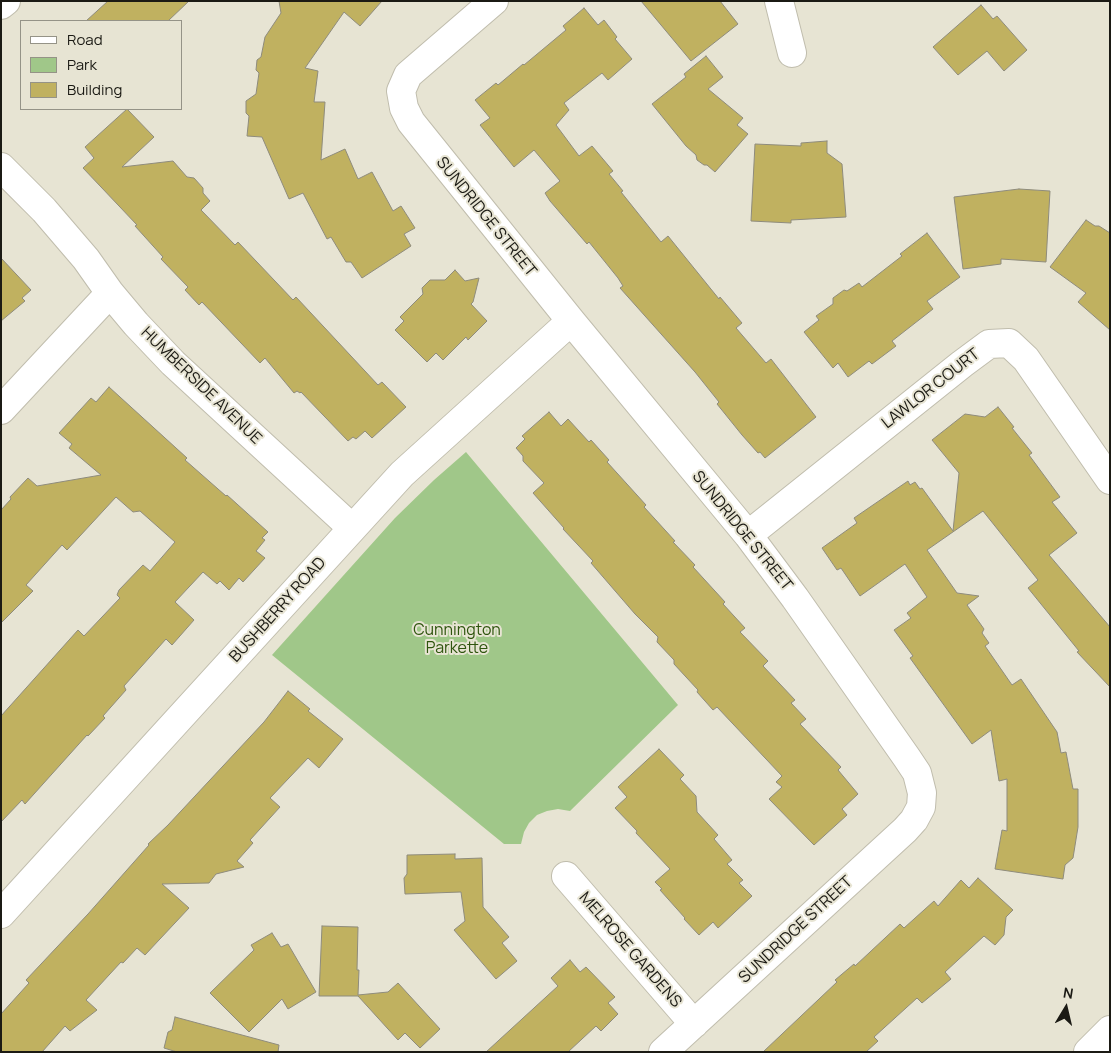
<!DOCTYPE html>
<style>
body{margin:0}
#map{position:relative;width:1111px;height:1053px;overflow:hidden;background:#e7e4d3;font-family:Manrope,sans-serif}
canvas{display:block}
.frame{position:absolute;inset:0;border:2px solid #1b1a14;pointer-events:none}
.legend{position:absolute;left:20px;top:20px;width:162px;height:90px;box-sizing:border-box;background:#e7e4d3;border:1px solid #959387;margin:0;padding:6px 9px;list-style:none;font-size:15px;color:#1b1a14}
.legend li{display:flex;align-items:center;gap:10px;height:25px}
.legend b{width:25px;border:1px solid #959387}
.north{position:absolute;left:1041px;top:983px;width:50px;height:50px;-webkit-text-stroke:4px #e7e4d3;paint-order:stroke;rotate:9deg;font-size:14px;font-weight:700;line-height:20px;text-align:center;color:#1b1a14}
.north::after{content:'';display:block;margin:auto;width:18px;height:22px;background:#1b1a14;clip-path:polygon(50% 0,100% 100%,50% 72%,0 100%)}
</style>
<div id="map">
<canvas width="1111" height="1053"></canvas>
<div class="frame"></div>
<ul class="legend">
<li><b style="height:6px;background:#fff"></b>Road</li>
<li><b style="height:14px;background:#a0c789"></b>Park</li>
<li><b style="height:14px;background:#c0b160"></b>Building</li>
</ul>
<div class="north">N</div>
</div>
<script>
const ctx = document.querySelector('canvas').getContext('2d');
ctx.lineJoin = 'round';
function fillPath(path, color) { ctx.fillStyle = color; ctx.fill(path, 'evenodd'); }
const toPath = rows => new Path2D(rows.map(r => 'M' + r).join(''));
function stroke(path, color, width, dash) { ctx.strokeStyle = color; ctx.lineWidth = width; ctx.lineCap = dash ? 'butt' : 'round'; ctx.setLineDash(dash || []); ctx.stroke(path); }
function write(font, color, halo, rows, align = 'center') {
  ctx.font = font + ' Manrope,sans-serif'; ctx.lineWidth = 4; ctx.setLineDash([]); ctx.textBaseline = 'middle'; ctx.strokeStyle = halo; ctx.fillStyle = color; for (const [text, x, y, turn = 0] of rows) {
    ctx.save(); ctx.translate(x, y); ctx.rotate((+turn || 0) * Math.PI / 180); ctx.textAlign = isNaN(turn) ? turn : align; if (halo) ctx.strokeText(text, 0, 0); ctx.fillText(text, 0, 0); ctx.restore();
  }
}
const green = toPath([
 [466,452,678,705,570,811,558,809,547,811,537,815,529,823,524,832,521,844,504,844,272,655,395,518,434,480]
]);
const building = toPath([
 [108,1,189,1,168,21,86,21,108,1],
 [279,1,382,1,360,26,344,12,305,68,318,71,314,102,325,102,321,160,345,149,358,179,372,172,393,211,401,206,415,228,404,234,411,246,362,278,351,262,346,262,331,237,327,239,303,193,289,199,262,137,247,136,249,116,246,113,246,101,256,94,259,73,256,70,257,60,261,57,265,37,281,13,279,1],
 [641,1,720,1,738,24,691,61,641,1],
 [981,5,993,19,997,16,1027,50,1004,71,987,51,958,75,933,47,981,5],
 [584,8,598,25,604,20,617,37,615,39,632,59,608,80,602,73,564,103,569,110,556,125,579,156,592,146,613,171,609,174,623,191,621,192,661,242,668,236,719,299,720,297,742,323,736,328,766,363,771,359,816,417,765,458,760,452,758,453,742,435,717,404,719,402,695,372,620,288,623,286,618,278,589,242,587,244,550,201,545,193,560,181,534,150,514,167,480,125,490,118,475,100,496,83,498,85,523,64,524,65,566,30,563,26,584,8],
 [706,56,723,77,708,89,743,118,737,125,748,134,715,172,707,165,704,165,697,160,696,155,686,146,652,104,686,77,684,74,706,56],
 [127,109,154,137,122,167,173,161,187,177,194,178,203,188,203,193,210,201,201,210,235,245,238,242,293,300,296,297,378,385,382,382,406,407,372,438,365,431,356,439,353,437,348,441,301,392,300,393,297,391,294,393,265,358,260,363,202,302,199,305,185,290,188,287,161,259,163,257,135,226,137,225,83,168,94,158,85,147,127,109],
 [827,141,827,153,842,164,846,217,791,220,791,223,751,221,755,144,801,146,801,143,827,141],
 [1019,189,1050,191,1046,262,1001,259,1001,264,963,269,954,197,1019,189],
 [1086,220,1095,226,1099,226,1110,233,1110,330,1078,302,1086,293,1050,267,1086,220],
 [927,233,960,277,927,301,933,309,892,341,896,346,872,364,869,361,848,377,838,363,833,368,804,332,819,320,816,316,833,304,833,298,844,290,847,291,859,283,862,287,902,256,900,254,927,233],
 [1,258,31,290,22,298,25,301,1,321,1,258],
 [455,270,465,281,479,278,473,302,471,304,487,321,468,340,466,337,443,360,436,353,427,362,395,330,404,321,400,317,423,294,422,288,430,280,445,280,455,270],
 [109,387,187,458,185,460,226,496,227,495,268,532,262,538,265,540,256,551,265,558,243,582,239,578,229,590,220,581,217,584,203,572,175,602,194,620,172,645,166,639,124,686,126,690,103,716,105,718,88,736,87,735,25,804,22,800,1,822,1,716,78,630,84,636,120,598,117,595,119,590,143,565,150,571,175,542,140,511,133,512,116,497,67,550,62,545,26,585,33,591,1,623,1,510,11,499,10,497,28,478,37,486,101,475,69,448,72,444,59,433,91,398,96,402,109,387],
 [998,407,1014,427,1012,428,1032,453,1029,455,1060,497,1052,502,1077,533,1049,555,1110,627,1110,687,1077,652,1079,651,1028,588,1038,580,983,511,927,550,957,593,979,596,967,605,984,629,982,633,989,643,985,646,1012,685,1021,679,1057,732,1061,753,1066,752,1073,789,1078,789,1078,827,1073,858,1065,865,1063,879,995,869,1002,830,1007,831,1007,779,999,781,991,730,972,744,910,658,913,656,894,630,911,618,907,613,927,597,905,564,860,596,841,568,837,570,822,548,857,523,854,518,908,481,910,485,915,482,920,489,922,488,953,531,959,473,932,440,965,414,985,417,998,407],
 [549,412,561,426,568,419,589,442,591,440,609,460,607,462,646,505,644,507,675,541,673,542,695,565,693,567,725,602,723,604,745,628,740,632,768,661,763,666,795,700,791,703,806,719,800,724,841,767,838,770,858,794,842,809,847,815,814,845,769,799,782,787,776,782,782,776,717,707,713,710,697,692,698,690,674,664,674,660,657,642,658,637,635,614,591,563,593,561,563,529,564,528,533,493,544,483,523,461,523,456,516,448,525,439,522,436,549,412],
 [288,691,310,709,308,711,343,739,319,768,308,758,270,798,280,807,250,840,253,843,237,861,244,867,216,874,209,883,162,884,189,908,145,955,137,948,123,963,121,962,86,1000,97,1010,70,1031,65,1026,42,1052,1,1052,1,1014,29,983,26,980,88,914,149,845,148,844,168,825,264,722,288,691],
 [659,749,684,775,680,779,696,796,697,812,718,835,714,839,732,860,727,864,743,880,739,883,752,896,718,928,713,922,699,935,684,919,685,918,660,890,662,889,655,882,670,869,636,833,637,831,615,808,627,797,618,787,659,749],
 [455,854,455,859,482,858,483,907,509,937,502,943,517,961,496,979,454,930,465,921,461,892,405,894,404,878,407,874,407,855,455,854],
 [978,878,1013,910,1006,917,1004,935,995,945,984,936,945,972,951,979,922,1003,917,998,874,1037,878,1041,866,1052,763,1052,837,982,835,980,854,964,855,966,900,924,904,928,934,901,938,906,961,880,969,888,978,878],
 [322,926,358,927,357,970,359,970,358,995,388,992,398,983,440,1029,420,1048,405,1033,398,1040,358,996,319,996,322,926],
 [272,933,281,947,288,944,316,992,288,1009,282,999,249,1032,210,993,254,950,251,945,272,933],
 [570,960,580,972,586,967,615,997,608,1003,618,1014,601,1031,596,1026,568,1052,486,1052,558,986,551,978,570,960],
 [175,1017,279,1045,278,1052,177,1052,164,1048,168,1032,172,1030,175,1017]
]);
const minor = toPath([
 [494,1,408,75,401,91,404,108,411,122,571,321,748,535,795,598,907,758,917,773,922,793,921,807,914,820,905,830,663,1052],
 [779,1,792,53],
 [1,5,6,1],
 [1,167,44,210,86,259,110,293,136,324,173,363,352,528],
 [1,410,110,293],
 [748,535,962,364,989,344,1009,343,1026,359,1110,480],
 [566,876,694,1024],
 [1,914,402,474,571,321]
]);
const secondary = toPath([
 [1088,1052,1110,1030]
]);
const streetNames = [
 ["SUNDRIDGE STREET",486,217,51],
 ["HUMBERSIDE AVENUE",201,386,44],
 ["LAWLOR COURT",931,389,-38],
 ["SUNDRIDGE STREET",742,531,51],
 ["BUSHBERRY ROAD",278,610,-48],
 ["SUNDRIDGE STREET",796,930,-43],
 ["MELROSE GARDENS",630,950,49]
];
const parkNames = [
 ["Cunnington",457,631],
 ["Parkette",457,649]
];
fillPath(green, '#a0c789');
fillPath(building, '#c0b160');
stroke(building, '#8e8b7c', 1);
stroke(minor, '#c0bdad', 30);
stroke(secondary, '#c0bdad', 30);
stroke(minor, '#fff', 28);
stroke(secondary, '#fff', 28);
write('16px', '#1b1a14', '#e7e4d3', streetNames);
write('16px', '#2f550e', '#e7e4d3', parkNames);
</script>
